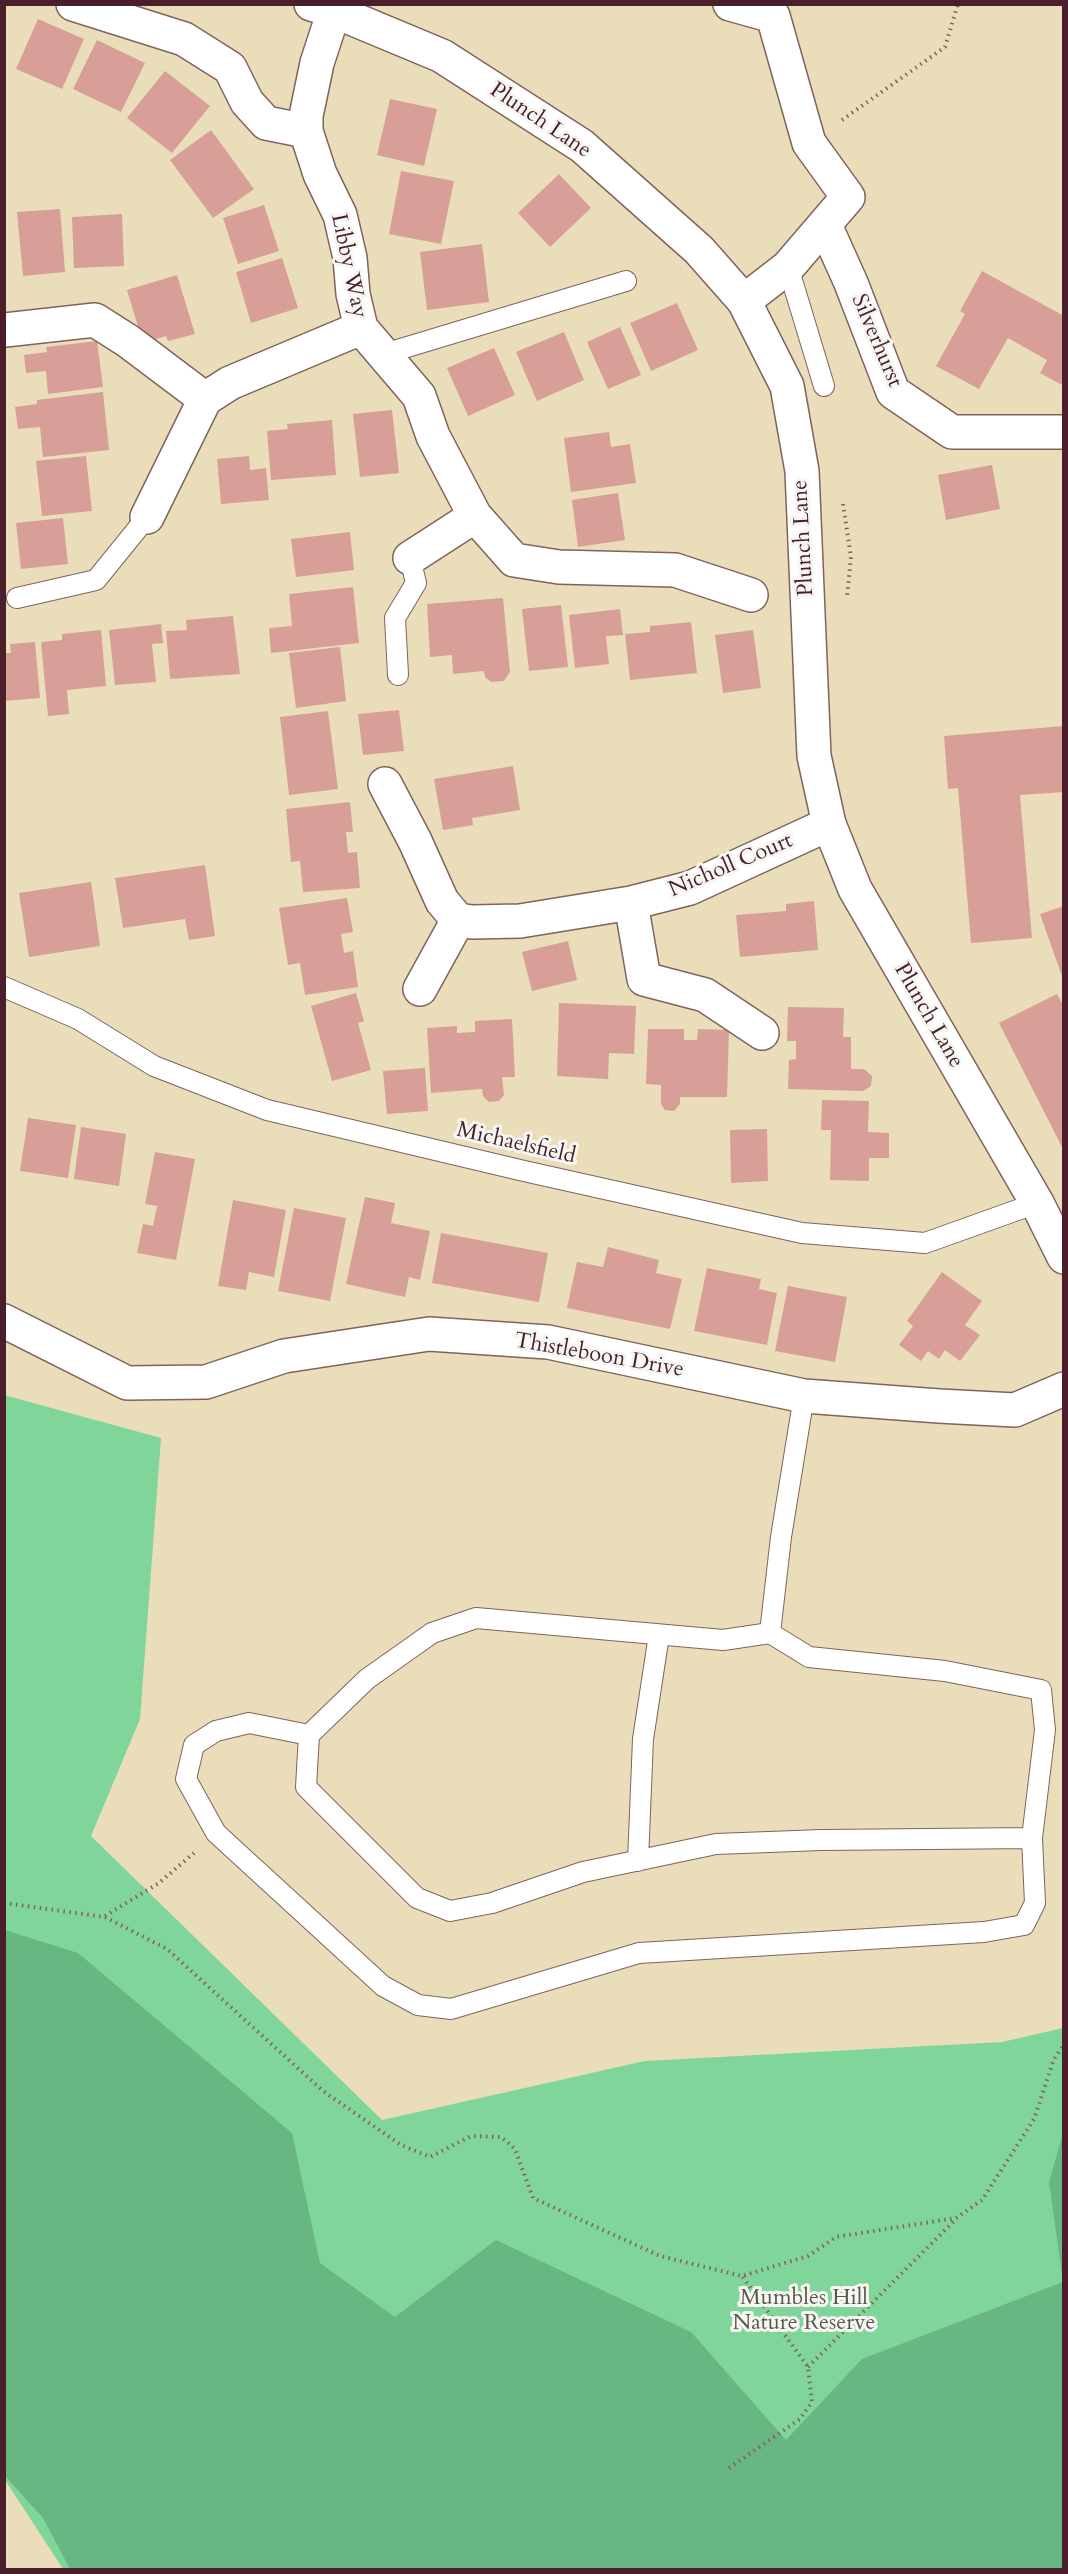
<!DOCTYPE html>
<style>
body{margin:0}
#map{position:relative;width:1068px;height:2574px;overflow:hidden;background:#e9deb9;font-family:Cardo,serif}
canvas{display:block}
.frame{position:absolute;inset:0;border:6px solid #4a1f2b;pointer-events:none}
</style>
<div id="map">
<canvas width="1068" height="2574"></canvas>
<div class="frame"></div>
</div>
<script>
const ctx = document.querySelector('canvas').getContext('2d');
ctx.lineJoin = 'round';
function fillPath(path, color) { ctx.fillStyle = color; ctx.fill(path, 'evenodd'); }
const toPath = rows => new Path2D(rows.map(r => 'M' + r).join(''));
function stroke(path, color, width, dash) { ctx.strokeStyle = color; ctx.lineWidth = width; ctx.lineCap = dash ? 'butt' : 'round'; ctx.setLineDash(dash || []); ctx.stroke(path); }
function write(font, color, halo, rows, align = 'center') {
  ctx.font = font + ' Cardo,serif'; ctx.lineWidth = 6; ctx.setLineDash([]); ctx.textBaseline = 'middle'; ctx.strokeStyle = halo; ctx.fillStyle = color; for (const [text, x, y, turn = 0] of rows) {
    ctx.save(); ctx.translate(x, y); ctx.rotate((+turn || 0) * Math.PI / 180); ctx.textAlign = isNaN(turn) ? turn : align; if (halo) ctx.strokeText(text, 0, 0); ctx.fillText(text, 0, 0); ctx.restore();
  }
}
const green = toPath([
 [4,1395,161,1438,140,1719,91,1836,382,2120,645,2061,1002,2042,1063,2028,1063,2569,63,2569,5,2480]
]);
const forest = toPath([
 [5,1930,78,1953,292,2133,320,2263,395,2317,496,2240,691,2332,786,2440,862,2359,1063,2282,1049,2182,1063,2133,1063,2569,70,2569,43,2518,5,2476]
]);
const building = toPath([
 [38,19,84,39,62,89,16,69],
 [97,40,145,63,121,112,73,89],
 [165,71,210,106,172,153,127,118],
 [390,99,437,109,424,166,377,155],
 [211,130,254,189,213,218,170,160],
 [401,171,454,181,441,244,389,234],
 [559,174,591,208,550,247,518,213],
 [264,205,279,251,238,264,223,218],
 [60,209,65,272,23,276,17,212],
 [122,214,124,266,74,268,72,217],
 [482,244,489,302,427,310,420,252],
 [282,258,298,308,251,323,236,272],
 [982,271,1064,316,1064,386,1040,373,1047,360,1008,338,979,389,936,366,965,314,960,311],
 [177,275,195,334,168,341,166,336,143,343,127,290],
 [677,303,698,350,651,371,630,323],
 [620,327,641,375,608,389,587,342],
 [564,332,584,380,537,401,516,352],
 [97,341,103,387,48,394,46,371,26,373,24,355,47,352,46,347],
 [494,348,515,395,468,416,447,368],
 [103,392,109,450,43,457,40,427,18,429,15,407,37,404,37,400],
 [392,410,399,473,360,477,353,414],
 [332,420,336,475,271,480,267,431,288,429,287,424],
 [609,432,611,447,630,444,636,483,571,492,564,438],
 [86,456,92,511,42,516,36,461],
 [249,456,250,470,266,468,269,500,221,504,217,459],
 [992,465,1000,509,946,520,938,475],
 [618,493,625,540,578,547,572,500],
 [63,518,68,564,21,569,16,523],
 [350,532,354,570,296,577,291,539],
 [353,587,359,643,271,653,269,628,292,626,289,594],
 [503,598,510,672,504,681,491,682,485,677,484,671,453,674,452,655,430,657,427,604],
 [561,605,568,667,529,671,522,609],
 [620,609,623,635,606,636,609,664,575,668,569,615],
 [233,616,240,674,170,679,166,631,187,630,186,620],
 [691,622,697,673,630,680,625,634,650,632,650,626],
 [161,624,163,643,152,644,156,682,115,685,109,630],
 [101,630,106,686,67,690,69,714,48,716,41,642,62,640,62,634],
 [753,630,761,688,723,693,715,635],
 [35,642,40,698,4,701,4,653,11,653,10,644],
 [340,647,346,701,296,708,289,653],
 [399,710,404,751,363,755,358,714],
 [328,711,338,789,289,795,280,717],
 [1064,726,1064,792,1020,795,1032,938,971,943,958,788,948,789,944,736],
 [513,766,520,810,472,818,473,825,443,830,434,779],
 [350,802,353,832,346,832,348,853,357,852,360,888,303,892,300,861,291,862,286,809],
 [205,865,215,936,189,940,185,919,123,928,115,878],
 [91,882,100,946,29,957,19,893],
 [347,898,353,932,341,934,344,953,353,951,358,987,305,995,300,963,288,965,279,908],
 [814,901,818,950,740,957,736,915,786,911,786,904],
 [1064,906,1064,979,1063,979,1040,914],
 [568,941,577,980,532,991,522,952],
 [356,993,364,1021,358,1023,371,1070,332,1081,311,1006],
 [1057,994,1064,1007,1064,1151,999,1023],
 [559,1003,636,1006,634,1054,609,1053,608,1079,557,1076],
 [788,1007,844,1008,843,1037,851,1037,851,1069,864,1069,872,1076,871,1086,863,1091,788,1089,789,1060,796,1059,796,1041,787,1041],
 [512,1019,515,1077,502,1077,504,1095,499,1101,489,1102,483,1096,482,1089,431,1093,427,1028,457,1026,457,1033,475,1032,475,1021],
 [648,1029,684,1029,684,1040,697,1040,698,1029,729,1030,727,1097,680,1097,680,1104,674,1111,665,1110,661,1104,661,1085,646,1084],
 [425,1068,428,1111,387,1114,383,1071],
 [822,1100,869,1101,868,1132,889,1133,889,1158,869,1158,869,1181,830,1180,831,1130,821,1130],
 [28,1118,76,1125,68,1178,20,1171],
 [81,1127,126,1134,119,1186,74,1179],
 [767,1129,768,1181,731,1183,730,1130],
 [155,1152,195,1159,176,1260,137,1253,143,1224,153,1226,157,1206,145,1204],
 [365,1197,395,1203,391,1223,430,1231,420,1280,409,1277,405,1297,346,1284],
 [233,1200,286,1210,274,1277,249,1272,246,1290,218,1286],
 [294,1208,346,1218,330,1301,278,1291],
 [441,1233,548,1253,539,1302,432,1283],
 [608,1247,659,1260,656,1273,682,1279,670,1329,567,1308,577,1262,603,1267],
 [707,1268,761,1279,759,1289,777,1293,767,1345,694,1331],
 [942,1272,982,1301,965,1325,980,1335,960,1361,945,1350,939,1359,928,1351,921,1361,899,1345,913,1326,907,1321],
 [788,1286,847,1297,835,1362,775,1351]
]);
const path = toPath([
 [842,120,945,47,958,4],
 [843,504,851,557,847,597],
 [4,1903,105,1917,167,1949,323,2091,401,2145,430,2157,471,2136,501,2137,515,2149,533,2198,660,2256,742,2276,808,2256,836,2237,956,2218,982,2200,1034,2119,1054,2059,1064,2045],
 [105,1916,159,1883,194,1853],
 [808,2367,956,2219],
 [729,2468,800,2419,812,2402,808,2367,742,2276]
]);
const service = toPath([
 [788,267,824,386],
 [384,354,626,281],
 [17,598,96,580,147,517],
 [398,675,395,618,416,583,410,558],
 [4,987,78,1019,154,1066,267,1110,524,1171,802,1233,925,1243,1037,1203],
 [770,1633,781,1537,804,1396],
 [309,1735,249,1723,216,1731,194,1745,186,1779,216,1833,383,1986,418,2005,451,2009,639,1953,984,1932,1024,1925,1035,1903,1032,1838,1045,1730,1041,1690,945,1671,809,1657,770,1633,723,1640,476,1618,432,1633,367,1679,309,1735,306,1787,417,1898,450,1911,492,1903,583,1872,716,1844,821,1840,1032,1838],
 [638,1861,643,1739,659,1635]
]);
const minor = toPath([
 [73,4,184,39,230,68,247,102,266,123,306,131],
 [730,4,773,16,809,143,848,197,788,267,744,301],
 [334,11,317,63,306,116,306,131,320,174,340,215,350,258,353,294,361,328,419,396,433,436,475,516,514,560,559,567,675,570,751,595],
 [825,225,851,283,893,392,952,432,1064,432],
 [5,330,95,320,128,341,205,399],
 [147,517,205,399,230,383,361,328],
 [410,558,475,516],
 [385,784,415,841,442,901,458,920,472,922,520,921,631,903,690,888,829,824],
 [631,903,644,979,705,995,762,1033],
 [420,989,458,920],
 [4,1321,127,1383,206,1382,284,1356,429,1334,548,1342,804,1396,939,1406,1015,1410,1064,1389]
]);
const tertiary = toPath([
 [311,4,334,11,442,56,582,146,699,250,744,301,787,386,802,471,814,756,829,824,855,889,1037,1203,1064,1257]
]);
const streetNames = [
 ["Plunch Lane",540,121,34],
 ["Libby Way",348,266,78],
 ["Silverhurst",876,341,67],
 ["Plunch Lane",804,538,-93],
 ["Nicholl Court",731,866,-23],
 ["Plunch Lane",928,1016,60],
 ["Michaelsfield",516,1144,13],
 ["Thistleboon Drive",599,1356,10]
];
const parkNames = [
 ["Mumbles Hill",804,2299],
 ["Nature Reserve",804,2324]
];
fillPath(green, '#80d69a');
fillPath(forest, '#68b782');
fillPath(building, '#d89f98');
stroke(service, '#82625d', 22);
stroke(minor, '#82625d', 36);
stroke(tertiary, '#82625d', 36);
stroke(path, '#82625d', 4, [1.5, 4.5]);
stroke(service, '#fff', 20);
stroke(minor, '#fff', 33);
stroke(tertiary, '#fff', 33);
write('22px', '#4a1f2b', '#f6f6f2', streetNames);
write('22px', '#5a564c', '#f6f6f2', parkNames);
</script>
